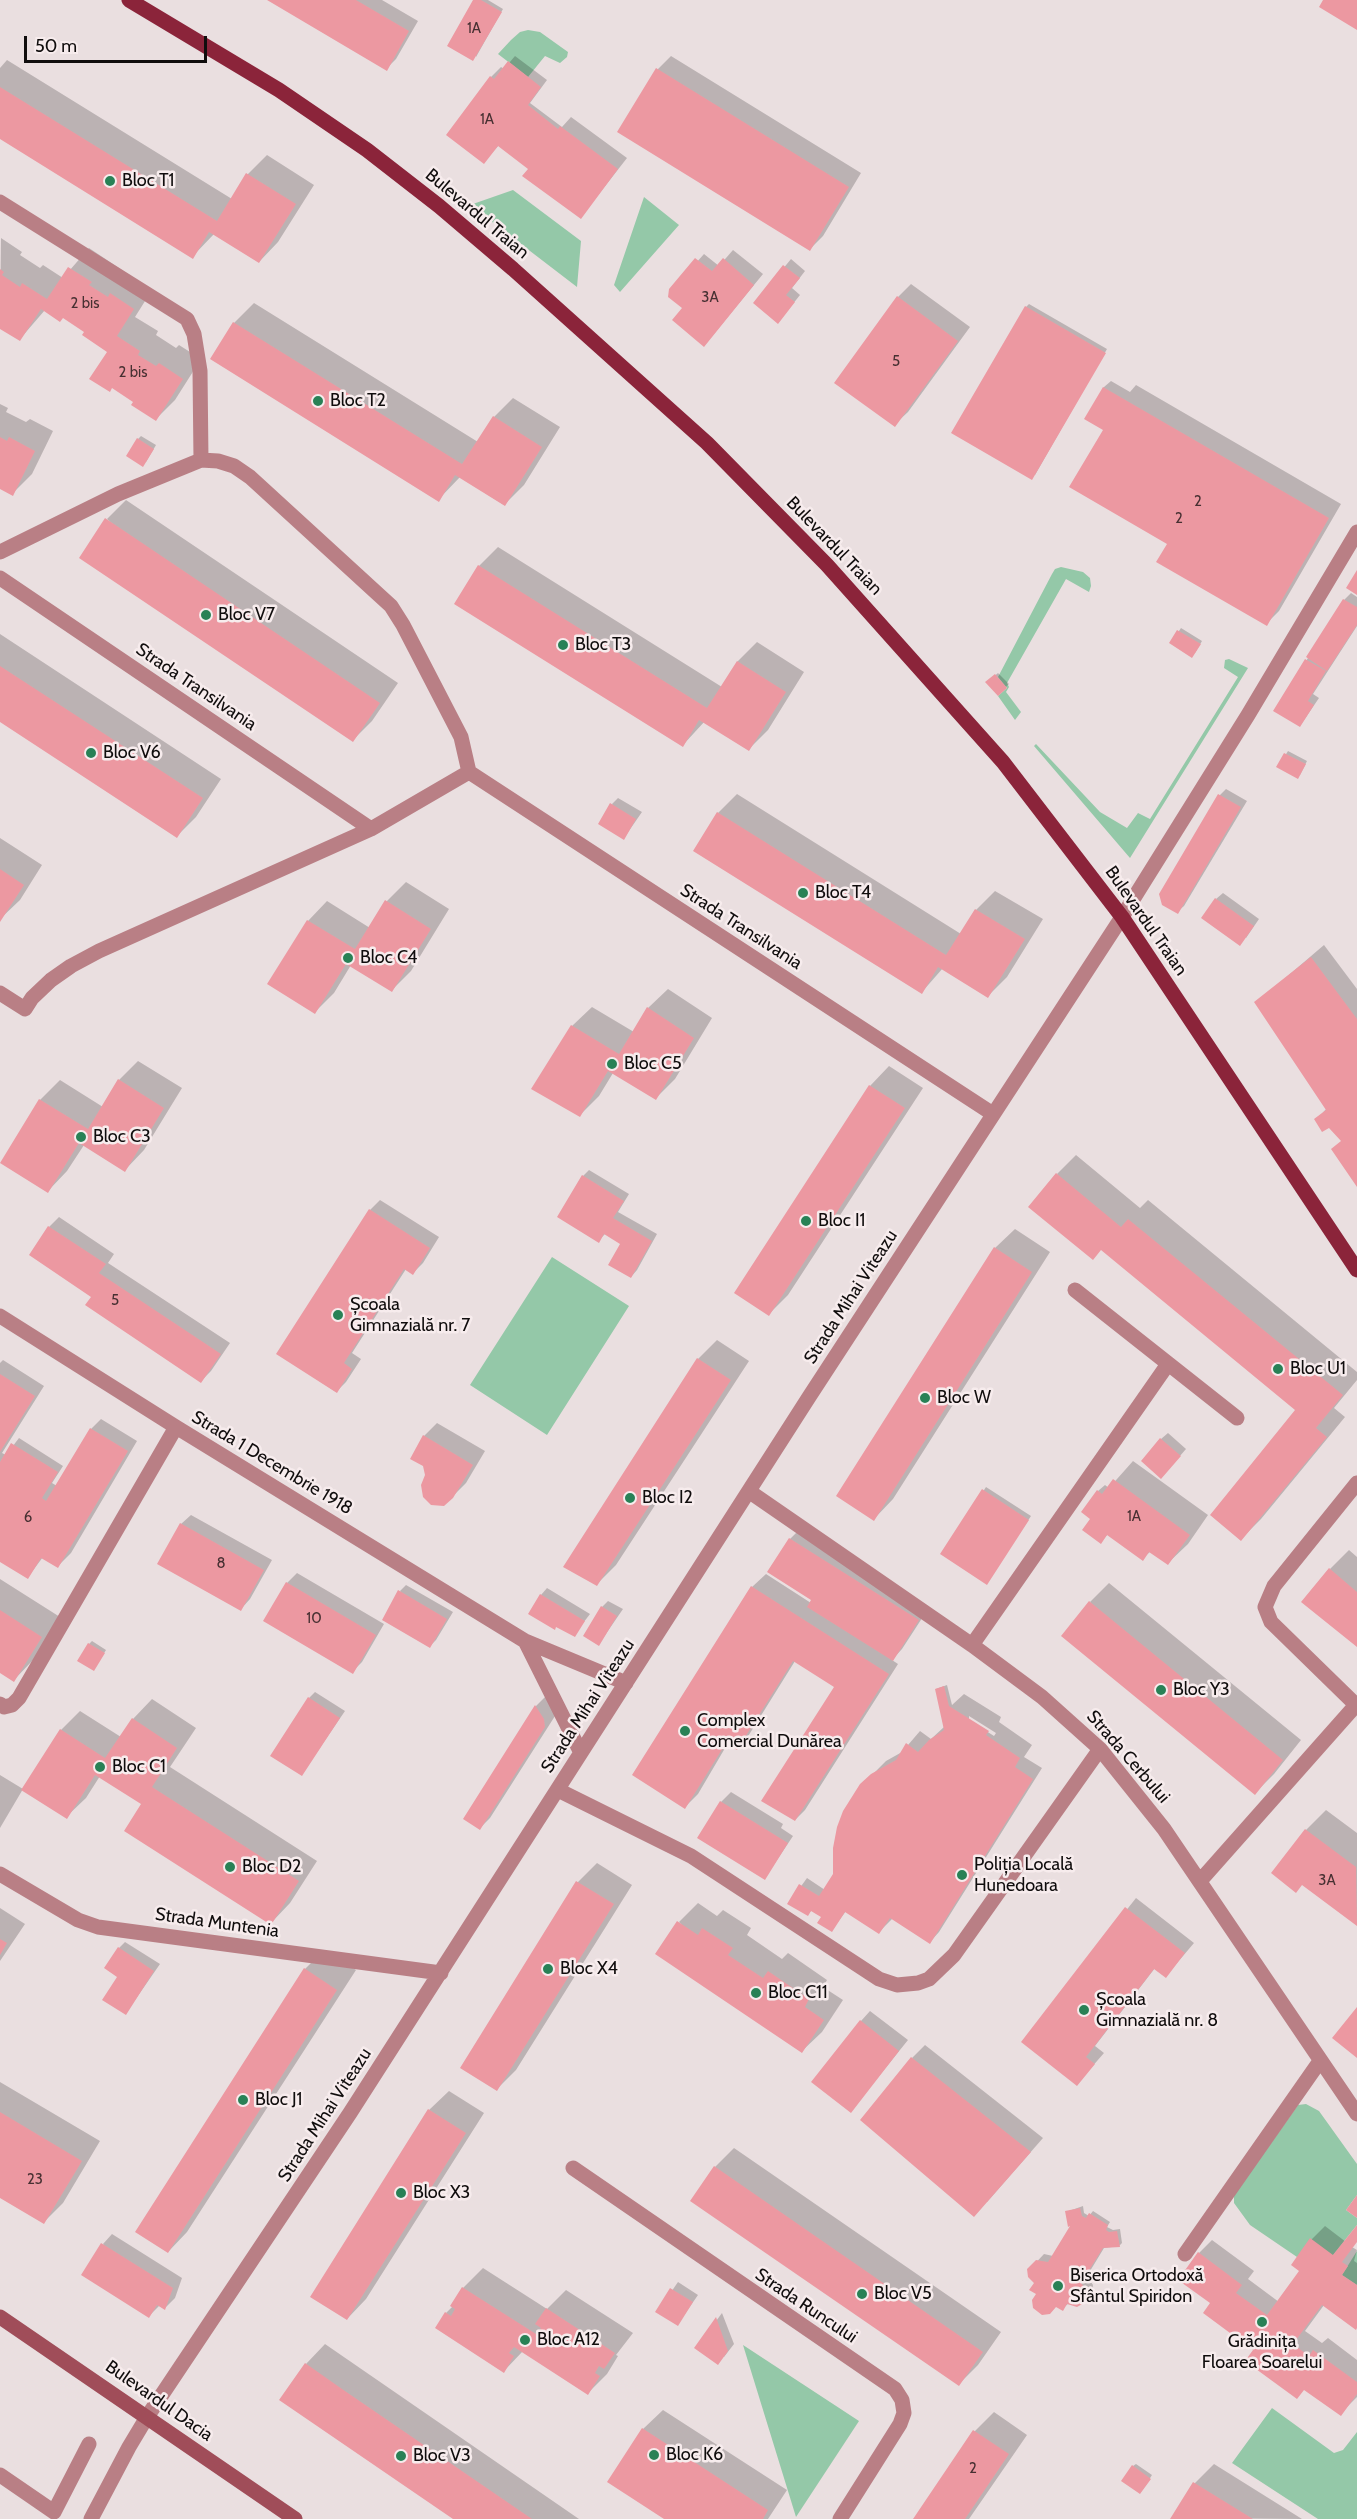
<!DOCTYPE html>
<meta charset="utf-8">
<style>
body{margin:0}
#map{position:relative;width:1357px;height:2519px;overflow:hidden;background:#eadfe0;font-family:Cabin,sans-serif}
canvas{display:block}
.scale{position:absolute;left:24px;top:36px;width:183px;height:27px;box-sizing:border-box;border:3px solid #100d0d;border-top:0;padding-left:8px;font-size:18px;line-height:21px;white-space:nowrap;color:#100d0d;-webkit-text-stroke:4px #f7eced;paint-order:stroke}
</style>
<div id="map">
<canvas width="1357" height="2519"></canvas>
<div class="scale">50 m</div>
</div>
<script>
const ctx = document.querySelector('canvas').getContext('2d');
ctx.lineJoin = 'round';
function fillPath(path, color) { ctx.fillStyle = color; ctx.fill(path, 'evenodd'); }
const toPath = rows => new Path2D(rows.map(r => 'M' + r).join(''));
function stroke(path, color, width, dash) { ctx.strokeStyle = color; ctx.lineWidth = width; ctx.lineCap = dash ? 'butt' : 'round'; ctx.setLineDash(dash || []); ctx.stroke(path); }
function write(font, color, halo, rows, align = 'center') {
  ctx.font = font + ' Cabin,sans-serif'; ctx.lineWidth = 5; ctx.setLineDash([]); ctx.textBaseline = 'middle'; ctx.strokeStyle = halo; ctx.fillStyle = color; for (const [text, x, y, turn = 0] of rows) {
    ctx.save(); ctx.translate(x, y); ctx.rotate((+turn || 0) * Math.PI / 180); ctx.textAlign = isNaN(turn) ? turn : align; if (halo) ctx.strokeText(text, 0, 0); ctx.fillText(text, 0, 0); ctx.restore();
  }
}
const green = toPath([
 [528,30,540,32,568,52,567,57,560,63,545,56,528,77,498,54,511,40,520,32],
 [513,190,581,241,577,287,470,205],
 [644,197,679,225,620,292,614,285],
 [1061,567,1083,572,1090,578,1091,586,1089,592,1066,579,1007,683,1009,687,1006,692,1021,712,1015,720,998,696,1007,688,998,677,1052,574,1055,569],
 [1229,659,1248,668,1130,858,1034,746,1036,744,1100,812,1127,828,1138,813,1150,819,1238,677,1224,668,1225,660],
 [552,1257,629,1306,547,1435,470,1385],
 [1306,2104,1319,2111,1357,2164,1357,2195,1346,2210,1357,2218,1357,2225,1333,2255,1297,2257,1250,2225,1234,2203,1234,2195,1298,2105],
 [1357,2251,1357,2285,1342,2275],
 [743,2345,859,2421,796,2517],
 [1272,2408,1334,2453,1343,2450,1357,2432,1357,2519,1318,2519,1232,2463]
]);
const shadow = toPath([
 [269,0,382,0,418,21,396,59,386,69],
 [475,0,488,0,503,9,476,57],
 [515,56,547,80,530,103,562,127,571,117,627,158,581,217,530,168,499,145,484,162,448,135,491,77,501,67,504,69],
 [671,56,861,173,823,236,810,249,620,131,658,69],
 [7,60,232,199,248,174,267,155,314,185,278,242,259,262,214,234,192,257,0,137,0,68],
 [1,238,22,252,20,255,40,268,43,265,63,278,89,248,152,290,135,317,158,331,156,335,176,348,179,345,201,359,175,400,156,419,135,401,109,351,86,332,64,317,45,310,20,339,0,327],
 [733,250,763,274,713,335,684,308,671,291,704,254,719,266],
 [791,259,805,271,792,288,800,295,784,315,755,303],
 [911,284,970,327,908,412,894,425,898,297],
 [254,303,478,442,494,417,513,398,560,427,524,485,504,505,460,477,438,500,212,359,234,323],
 [1029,304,1107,349,1035,475,1026,307],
 [1111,381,1130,392,1136,385,1341,504,1279,611,1266,624,1168,545,1108,424,1086,419,1104,387],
 [0,404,8,408,6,412,26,422,30,419,53,431,32,474,12,494,0,487],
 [141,436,156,445,146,462,138,439],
 [126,500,398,683,372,721,353,740,107,519],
 [498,547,722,687,738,661,757,642,804,672,768,730,749,749,705,721,683,745,479,566],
 [1351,593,1357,597,1357,626,1313,694,1319,698,1300,726,1275,711,1344,600],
 [1181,628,1202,641,1195,653,1171,643],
 [0,634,221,779,196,817,177,836,0,720],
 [998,673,1009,684,998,694,988,682],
 [1288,751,1307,761,1300,775,1278,767],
 [1226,789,1247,801,1184,906,1177,912,1161,894,1220,795],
 [737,794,961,934,976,910,995,891,1043,919,1007,977,988,996,943,968,922,992,718,813],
 [618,798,642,812,624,838,612,804],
 [0,838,42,865,20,900,0,919],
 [406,882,449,909,411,971,392,990,351,965,334,993,315,1012,308,921,327,901,370,928,387,901],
 [1223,893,1259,919,1246,938,1216,899],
 [1324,945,1357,989,1357,1184,1342,1140,1330,1126,1316,1120,1327,1108,1256,1003],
 [668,989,712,1018,675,1079,656,1098,613,1073,599,1096,580,1115,572,1026,592,1007,634,1032,648,1008],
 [138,1061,182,1088,144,1150,125,1170,84,1145,67,1171,48,1191,2,1162,40,1100,60,1080,103,1107,119,1080],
 [889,1066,923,1088,788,1295,769,1314,736,1292,870,1086],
 [1076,1155,1140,1208,1148,1200,1357,1372,1357,1380,1334,1408,1345,1417,1261,1519,1241,1539,1298,1410,1102,1249,1057,1174],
 [589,1170,629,1194,618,1212,657,1234,637,1270,631,1277,622,1243,605,1234,598,1241,583,1176],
 [380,1200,439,1237,423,1263,413,1273,406,1269,352,1353,361,1359,346,1382,336,1392,278,1354,370,1210],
 [59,1217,114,1254,108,1263,230,1343,211,1371,201,1381,93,1296,49,1227],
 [1015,1229,1050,1252,893,1499,874,1519,995,1248],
 [717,1340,749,1361,616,1565,596,1585,698,1359],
 [3,1360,44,1386,2,1453,6,1455,19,1438,63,1466,52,1483,57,1486,91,1429,101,1419,137,1441,71,1553,58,1566,43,1557,28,1577,0,1560,0,1363],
 [437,1423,485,1451,466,1483,452,1497,427,1475,424,1436],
 [1168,1433,1186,1449,1167,1471,1161,1439],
 [1133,1461,1208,1515,1188,1544,1168,1563,1151,1551,1142,1559,1108,1534,1101,1542,1092,1518,1098,1491,1105,1485,1109,1488],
 [986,1487,1031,1516,989,1580,942,1554],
 [191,1515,272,1560,250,1599,241,1609,181,1524],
 [800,1529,928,1609,902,1649,892,1660,898,1664,805,1810,795,1820,836,1686,795,1661,747,1738,737,1748,728,1743,698,1794,685,1807,752,1587,766,1574,811,1603,813,1599,770,1571,790,1539],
 [1349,1550,1357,1557,1357,1645,1330,1569],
 [297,1573,384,1624,362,1662,352,1672,287,1583],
 [0,1579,60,1617,33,1660,14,1680,0,1671],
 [1109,1583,1301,1740,1274,1774,1255,1793,1090,1602],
 [406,1585,453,1612,436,1640,430,1646,400,1591],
 [547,1588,590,1614,574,1635,541,1595],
 [608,1601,623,1609,599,1644,602,1607],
 [92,1641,106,1650,96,1666,89,1644],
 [947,1685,952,1705,964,1694,1001,1717,999,1722,1032,1745,1024,1757,1042,1768,939,1932,930,1942,893,1918,879,1932,846,1911,832,1930,823,1916,812,1910,808,1914,789,1903,807,1878,825,1890,835,1874,872,1775,886,1761,902,1752,920,1731,931,1739,944,1727,936,1689],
 [969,1716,996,1733,994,1736,969,1720],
 [315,1692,345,1711,302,1774,309,1698],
 [546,1696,555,1716,490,1818,480,1828,465,1818,536,1706],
 [152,1699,196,1728,170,1767,317,1861,290,1903,271,1923,143,1804,100,1776,86,1798,66,1817,23,1789,0,1828,0,1775,23,1789,61,1730,80,1711,121,1737,133,1719],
 [731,1792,783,1824,781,1828,793,1836,765,1878,721,1802],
 [1326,1810,1357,1833,1357,1925,1303,1883,1273,1872,1306,1830],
 [597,1863,632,1885,516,2070,497,2089,578,1882],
 [1136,1898,1194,1943,1166,1976,1155,1968,1095,2046,1104,2053,1077,2084,1023,2041],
 [698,1903,717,1916,723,1910,751,1928,747,1935,782,1959,788,1953,827,1980,823,1987,843,2000,822,2032,802,2051,679,1922],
 [0,1908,25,1924,0,1961],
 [125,1942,160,1964,126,2013,119,1976,119,1948],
 [324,1950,356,1970,187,2232,168,2252,305,1969],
 [870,2011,908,2040,851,2111,861,2021],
 [925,2045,1043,2138,987,2202,912,2058],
 [0,2082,100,2141,63,2203,44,2222,0,2196],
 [449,2091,484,2113,366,2299,347,2319,429,2110],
 [734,2148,1001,2332,978,2365,959,2384,715,2167],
 [1083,2206,1084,2213,1089,2216,1093,2211,1110,2222,1107,2227,1113,2230,1120,2229,1122,2243,1119,2246,1104,2248,1087,2276,1093,2285,1092,2292,1076,2305,1069,2303,1062,2309,1038,2293,1029,2270,1044,2254,1053,2256,1079,2215,1066,2212],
 [1325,2226,1346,2242,1357,2227,1357,2240,1352,2247,1357,2250,1354,2261,1357,2263,1357,2327,1324,2305,1305,2331,1322,2343,1328,2338,1357,2360,1357,2397,1340,2414,1255,2350,1213,2303,1199,2253,1212,2240,1254,2271,1248,2279,1279,2302,1301,2271,1312,2239],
 [112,2234,182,2278,175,2298,165,2308,160,2305,149,2316,103,2244],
 [483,2268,547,2309,566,2290,633,2333,616,2355,618,2356,607,2374,588,2393,523,2351,504,2371,446,2313,453,2306,452,2305,463,2288],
 [678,2282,698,2295,678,2324,658,2311],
 [722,2313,734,2344,724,2357,696,2348],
 [325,2344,579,2519,455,2519,306,2364],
 [663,2410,787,2490,768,2519,667,2519,643,2429],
 [994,2412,1027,2435,969,2519,915,2519,975,2431],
 [1136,2464,1152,2475,1143,2489,1133,2466],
 [1214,2464,1302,2519,1173,2518,1195,2483]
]);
const building = toPath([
 [267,0,356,0,409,31,387,71],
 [473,0,481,0,502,12,473,61,447,46],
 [1323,0,1357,0,1357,30,1319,7],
 [508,61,541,87,528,105,558,129,560,126,618,169,581,219,522,176,528,169,498,146,484,164,446,135,490,76,494,79],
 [656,68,849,187,810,251,617,132],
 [0,87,217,221,246,173,296,204,259,263,209,232,193,259,0,139],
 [695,258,712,271,723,258,754,285,704,347,672,320,682,308,668,297,669,289],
 [783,265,800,278,786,295,795,302,778,324,753,303],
 [68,267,92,282,89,285,108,297,110,293,134,309,117,336,140,351,138,355,156,366,159,363,183,379,156,421,131,405,133,402,112,388,110,392,89,379,107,352,82,335,84,332,63,318,60,322,41,309,20,341,0,329,0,269,4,272,2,275,20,287,22,283,47,299],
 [897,296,958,341,895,427,834,383],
 [1025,306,1106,353,1032,480,951,433],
 [233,322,462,464,493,416,542,447,505,506,455,475,439,502,210,359],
 [1103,387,1329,518,1267,626,1156,562,1167,544,1069,487,1103,430,1084,419],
 [0,437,7,441,9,437,35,451,13,496,0,489],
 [137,438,154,449,143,467,126,456],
 [105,518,380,703,353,742,79,558],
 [478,565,707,708,737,661,786,692,749,751,699,720,683,747,454,604],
 [1357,570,1357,595,1346,588],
 [1343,599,1357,607,1357,625,1327,671,1306,657],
 [1177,630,1201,644,1192,658,1169,643],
 [1305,659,1326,671,1308,701,1314,705,1300,727,1273,711],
 [0,666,203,798,177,838,0,722],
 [995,674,1007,688,998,696,985,682],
 [1284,753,1306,764,1298,779,1276,767],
 [1218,794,1241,807,1178,914,1162,905,1159,894],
 [610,803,636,819,624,840,598,824],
 [717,812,946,955,975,909,1025,939,988,998,938,967,922,994,693,851],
 [0,869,24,885,0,922],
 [1215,898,1254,926,1240,946,1201,918],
 [385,900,431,929,392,992,346,964,315,1014,267,984,307,920,355,949],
 [1311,957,1357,1019,1357,1187,1331,1149,1341,1141,1329,1128,1322,1132,1314,1119,1326,1110,1254,1002],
 [647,1007,694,1038,656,1100,608,1071,580,1117,531,1089,571,1025,619,1054],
 [118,1079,164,1108,125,1172,79,1143,48,1193,0,1163,39,1099,88,1129],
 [869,1085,905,1108,769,1316,734,1293],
 [1056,1173,1121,1227,1128,1219,1343,1395,1316,1428,1327,1437,1241,1541,1210,1515,1295,1410,1101,1250,1093,1260,1028,1207],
 [582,1175,624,1201,613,1218,652,1241,631,1278,608,1265,620,1244,604,1234,599,1243,557,1217],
 [369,1209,430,1248,413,1275,404,1269,344,1363,352,1369,337,1393,276,1354],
 [48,1226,106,1264,99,1273,221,1354,201,1383,85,1305,91,1297,29,1255],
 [994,1247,1032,1272,874,1521,836,1496],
 [697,1358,731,1380,597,1586,563,1567],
 [0,1374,35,1396,0,1452],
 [90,1428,128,1451,58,1568,41,1558,28,1579,0,1562,0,1462,11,1443,58,1472,42,1498,46,1501],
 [423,1435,473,1465,453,1498,444,1506,431,1505,423,1497,421,1485,425,1475,423,1466,410,1459],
 [1160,1438,1181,1456,1161,1479,1141,1461],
 [1113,1479,1190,1535,1168,1565,1149,1552,1143,1561,1107,1535,1101,1544,1082,1530,1090,1519,1081,1512,1097,1490,1102,1494],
 [982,1489,1029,1520,987,1585,940,1554],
 [180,1523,264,1570,241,1611,157,1564],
 [789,1538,919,1620,893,1661,807,1607,811,1600,767,1572],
 [1329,1568,1357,1592,1357,1647,1301,1602],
 [286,1582,376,1635,353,1674,263,1621],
 [751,1586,889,1674,795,1821,761,1801,834,1687,793,1661,737,1750,726,1743,685,1809,632,1775],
 [398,1590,447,1619,430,1648,382,1620],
 [540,1594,585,1621,575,1637,556,1627,555,1630,528,1614],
 [1089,1601,1283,1760,1255,1795,1061,1636],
 [601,1606,617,1616,599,1646,583,1636],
 [0,1610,42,1637,14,1682,0,1673],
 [88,1643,105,1653,94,1671,77,1661],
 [944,1686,949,1706,989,1731,986,1735,1020,1758,1015,1767,1033,1779,930,1944,890,1918,879,1934,845,1912,832,1932,817,1923,821,1917,811,1911,808,1916,787,1904,799,1884,819,1896,833,1874,833,1848,837,1827,843,1811,860,1784,871,1774,896,1760,906,1743,918,1752,929,1740,944,1730,935,1689],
 [308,1697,340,1718,302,1776,270,1756],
 [535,1705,544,1719,545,1727,480,1830,463,1819],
 [132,1718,177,1748,152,1787,299,1881,271,1925,124,1831,141,1804,95,1775,67,1819,21,1790,60,1729,105,1758],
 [720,1801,788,1843,765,1880,697,1838],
 [1305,1829,1356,1867,1357,1926,1302,1885,1296,1893,1271,1873],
 [576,1881,614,1904,497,2091,460,2068],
 [1125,1907,1185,1953,1166,1978,1154,1969,1086,2057,1095,2064,1077,2086,1021,2042],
 [677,1921,698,1935,702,1928,733,1948,728,1955,763,1978,768,1971,809,1999,805,2007,824,2020,802,2053,655,1954],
 [0,1939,7,1943,0,1955],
 [118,1947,154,1971,126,2015,102,2000,117,1977,104,1968],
 [304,1968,337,1990,168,2253,135,2232],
 [1357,2007,1357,2058,1332,2038],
 [860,2020,899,2051,851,2113,811,2082],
 [911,2057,1031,2152,974,2217,860,2120],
 [428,2109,466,2133,347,2320,310,2297],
 [0,2112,82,2161,44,2224,0,2198],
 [714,2166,983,2352,959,2386,690,2201],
 [1357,2195,1357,2218,1346,2210],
 [1080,2208,1082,2216,1086,2218,1089,2213,1108,2225,1106,2230,1109,2232,1117,2231,1120,2247,1103,2248,1081,2283,1088,2292,1084,2303,1077,2307,1067,2304,1063,2311,1056,2307,1050,2314,1042,2315,1033,2308,1032,2300,1036,2294,1029,2290,1034,2283,1028,2277,1027,2269,1036,2260,1048,2262,1070,2226,1068,2227,1065,2211],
 [1357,2225,1357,2242,1342,2262,1348,2266,1342,2275,1357,2285,1357,2328,1356,2330,1322,2305,1293,2344,1309,2356,1313,2350,1357,2382,1357,2394,1341,2416,1304,2390,1297,2399,1245,2361,1253,2350,1203,2313,1210,2303,1178,2280,1198,2252,1242,2285,1236,2293,1267,2315,1299,2271,1291,2265,1310,2238,1333,2255],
 [101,2243,173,2288,165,2310,157,2305,149,2318,81,2275],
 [462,2287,536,2334,541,2328,535,2324,546,2308,615,2353,604,2369,599,2366,595,2373,600,2376,588,2395,514,2347,509,2353,514,2356,504,2373,435,2328,445,2312,451,2316,455,2309,450,2306],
 [670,2288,693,2302,678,2326,655,2312],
 [716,2317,728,2351,718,2365,694,2348],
 [305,2363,342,2389,532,2519,453,2519,279,2400],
 [642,2428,768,2510,763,2519,664,2519,607,2482],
 [973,2430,1009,2454,965,2519,913,2519],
 [1132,2465,1151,2479,1140,2494,1121,2481],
 [1193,2482,1253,2519,1170,2519]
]);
const pedestrian = toPath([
 [0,2475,54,2512,89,2444]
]);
const minor = toPath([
 [0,202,187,319,194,334,200,371,201,460],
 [0,552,118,494,201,460,218,461,234,466,250,477,391,606,403,625,461,737,469,772],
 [0,578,371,829],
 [0,993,25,1009,32,998,51,980,71,966,99,951,371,829,469,772,993,1114],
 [1075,1290,1237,1418],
 [0,1316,176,1427,525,1641,626,1683],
 [1357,1483,1274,1586,1265,1607,1271,1622,1357,1706],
 [750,1492,972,1645,1042,1697,1100,1749,1164,1829,1357,2114],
 [525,1641,581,1753],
 [972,1645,1168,1364],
 [0,1704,4,1707,12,1705,19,1698,176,1427],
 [558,1790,691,1856,879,1979,897,1985,918,1983,929,1979,954,1955,1100,1749],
 [0,1874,78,1920,98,1927,441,1973],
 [1200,1881,1356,1705],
 [573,2168,895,2389,902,2400,904,2413,900,2424,840,2519],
 [1185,2254,1320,2061],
 [91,2519,129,2447,147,2417,350,2113,809,1397,1122,917,1248,715,1357,532]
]);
const secondary = toPath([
 [0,2317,295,2519]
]);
const primary = toPath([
 [129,0,279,90,367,150,439,206,513,269,707,443,827,565,1003,762,1122,917,1357,1270]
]);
const markers = [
 [110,181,6,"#298156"],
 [318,401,6,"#298156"],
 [206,615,6,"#298156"],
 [563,645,6,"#298156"],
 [91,753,6,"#298156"],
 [803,893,6,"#298156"],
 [348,958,6,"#298156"],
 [612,1064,6,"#298156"],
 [81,1137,6,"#298156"],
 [806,1221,6,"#298156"],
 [338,1315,6,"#298156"],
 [1278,1369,6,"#298156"],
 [925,1398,6,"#298156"],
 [630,1498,6,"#298156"],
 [1161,1690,6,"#298156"],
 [685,1731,6,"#298156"],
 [100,1767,6,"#298156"],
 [230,1867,6,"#298156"],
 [962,1875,6,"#298156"],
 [548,1969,6,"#298156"],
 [756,1993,6,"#298156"],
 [1084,2010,6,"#298156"],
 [243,2100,6,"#298156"],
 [401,2193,6,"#298156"],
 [1058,2286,6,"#298156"],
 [862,2294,6,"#298156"],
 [1262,2322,6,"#298156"],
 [525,2340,6,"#298156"],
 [654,2455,6,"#298156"],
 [401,2456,6,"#298156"]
];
const numberNames = [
 ["1A",474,29],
 ["1A",487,120],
 ["3A",710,298],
 ["2 bis",85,304],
 ["5",896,362],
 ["2 bis",133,373],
 ["2",1198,502],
 ["2",1179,519],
 ["5",115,1301],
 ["1A",1134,1517],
 ["6",28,1518],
 ["8",221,1564],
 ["10",314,1619],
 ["3A",1327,1881],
 ["23",35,2180],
 ["2",973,2469]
];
const poiNames = [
 ["Bloc T1",122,181],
 ["Bloc T2",330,401],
 ["Bloc V7",218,615],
 ["Bloc T3",575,645],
 ["Bloc V6",103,753],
 ["Bloc T4",815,893],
 ["Bloc C4",360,958],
 ["Bloc C5",624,1064],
 ["Bloc C3",93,1137],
 ["Bloc I1",818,1221],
 ["Școala",350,1305],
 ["Gimnazială nr. 7",350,1326],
 ["Bloc U1",1290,1369],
 ["Bloc W",937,1398],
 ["Bloc I2",642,1498],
 ["Bloc Y3",1173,1690],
 ["Complex",697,1721],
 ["Comercial Dunărea",697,1742],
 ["Bloc C1",112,1767],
 ["Poliția Locală",974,1865],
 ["Hunedoara",974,1886],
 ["Bloc D2",242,1867],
 ["Bloc X4",560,1969],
 ["Bloc C11",768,1993],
 ["Școala",1096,2000],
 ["Gimnazială nr. 8",1096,2021],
 ["Bloc J1",255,2100],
 ["Bloc X3",413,2193],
 ["Biserica Ortodoxă",1070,2276],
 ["Sfântul Spiridon",1070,2297],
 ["Bloc V5",874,2294],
 ["Bloc A12",537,2340],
 ["Grădinița",1262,2342,"center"],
 ["Floarea Soarelui",1262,2363,"center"],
 ["Bloc K6",666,2455],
 ["Bloc V3",413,2456]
];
const streetNames = [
 ["Bulevardul Traian",477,214,40],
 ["Bulevardul Traian",834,546,46],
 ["Strada Transilvania",196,687,34],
 ["Bulevardul Traian",1146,921,55],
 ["Strada Transilvania",741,927,33],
 ["Strada Mihai Viteazu",851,1297,-57],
 ["Strada 1 Decembrie 1918",272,1463,31],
 ["Strada Mihai Viteazu",588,1706,-57],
 ["Strada Cerbului",1128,1757,49],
 ["Strada Muntenia",217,1923,8],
 ["Strada Mihai Viteazu",325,2115,-57],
 ["Strada Runcului",806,2306,34],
 ["Bulevardul Dacia",159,2401,35]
];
fillPath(green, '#94c8a8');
fillPath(shadow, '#0003');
fillPath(building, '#ec98a1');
stroke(pedestrian, '#b97f85', 15);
stroke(minor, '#b97f85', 15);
stroke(secondary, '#a04d59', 15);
stroke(primary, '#8b243a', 15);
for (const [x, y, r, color] of markers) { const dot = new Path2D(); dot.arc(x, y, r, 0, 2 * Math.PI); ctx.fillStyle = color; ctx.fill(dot); stroke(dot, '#f7eced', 2); }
write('15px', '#473032', null, numberNames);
write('18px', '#100d0d', '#f7eced', poiNames, 'left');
write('18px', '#100d0d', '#f7eced', streetNames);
</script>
